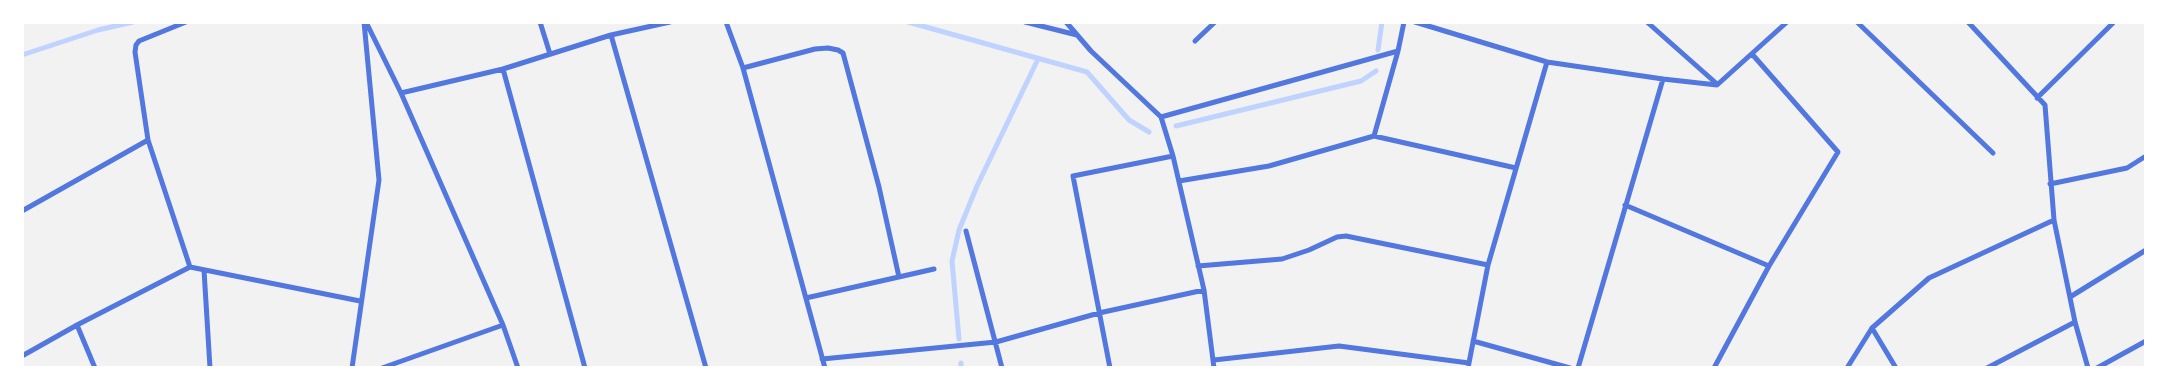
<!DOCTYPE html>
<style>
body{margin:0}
#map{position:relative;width:2168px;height:390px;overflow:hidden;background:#f2f2f2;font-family:"Public Sans",sans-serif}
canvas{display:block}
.frame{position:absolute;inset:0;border:24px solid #fff;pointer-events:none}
</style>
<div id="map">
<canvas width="2168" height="390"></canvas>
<div class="frame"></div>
</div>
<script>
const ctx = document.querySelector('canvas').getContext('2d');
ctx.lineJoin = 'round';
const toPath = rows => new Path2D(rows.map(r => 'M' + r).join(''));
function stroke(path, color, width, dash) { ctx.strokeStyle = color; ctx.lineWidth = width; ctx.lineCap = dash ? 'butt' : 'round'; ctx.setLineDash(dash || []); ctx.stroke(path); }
const stream = toPath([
 [908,22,1087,72,1129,120,1149,132],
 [1378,50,1382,22],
 [22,55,98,30,133,22],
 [1176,126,1361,81,1376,71],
 [959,339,952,261,959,230,977,186,1038,59],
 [961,363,961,368]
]);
const minor = toPath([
 [186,22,139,41,136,45,135,52,148,140,190,267],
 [366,22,401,93,503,325,518,368],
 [540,22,550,54],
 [726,22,743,68,825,368],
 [1025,22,1077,35],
 [1066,22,1091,51,1161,117,1398,51],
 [1415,22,1547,62,1663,79,1717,85,1787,22],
 [1647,22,1717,84],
 [1857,22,1993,153],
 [1968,22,2045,105,2054,220,2075,322,2088,368],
 [611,35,706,368],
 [1195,41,1215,22],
 [743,68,815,49,828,48,838,50,843,53,879,187,899,277],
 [503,69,585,368],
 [401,93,503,69,611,35,670,22],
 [2037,98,2113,23],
 [1161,117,1173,156,1204,290,1214,368],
 [1374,136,1398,51,1404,22],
 [1179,181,1269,166,1374,136,1516,168],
 [2050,184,2127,168,2146,156],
 [1625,205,1769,266],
 [22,211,148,140],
 [966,231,1002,368],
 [1198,266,1282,259,1309,250,1337,237,1346,236,1488,265],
 [204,270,210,368],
 [2070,297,2146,250],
 [806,298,934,269],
 [77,325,95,368],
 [1872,328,1896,368],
 [1473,341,1570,368],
 [22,356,77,325,190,267,360,301],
 [822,359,996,342,1099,313,1204,290],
 [1214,360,1339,346,1469,363],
 [352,368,379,180,364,22],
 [382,368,503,325],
 [1110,368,1073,176,1173,156],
 [1468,368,1488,265,1547,62],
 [1578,368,1663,79],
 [1714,368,1769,266,1838,152,1752,54],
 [1847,368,1872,328,1929,278,2054,220],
 [1987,368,2075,322],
 [2097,368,2146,341]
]);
stroke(stream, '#bfd3fe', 5);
stroke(minor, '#5277de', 5);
</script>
